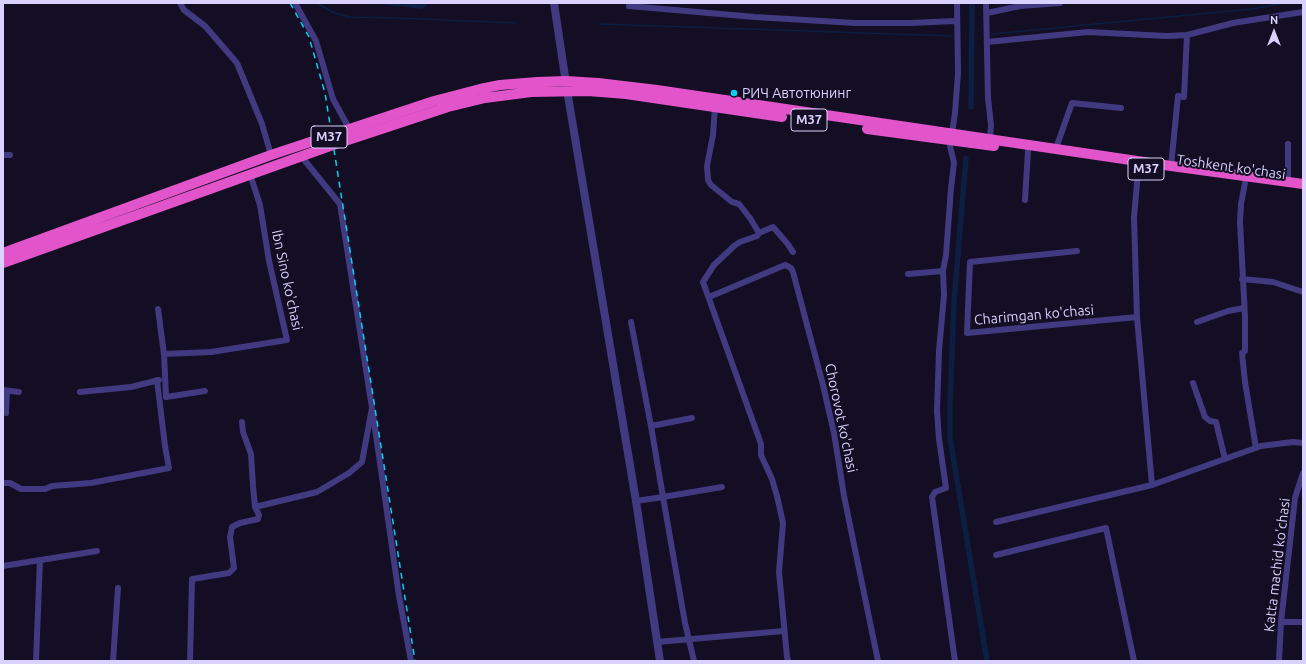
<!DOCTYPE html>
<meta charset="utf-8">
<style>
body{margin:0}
#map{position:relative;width:1306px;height:664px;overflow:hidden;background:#130e23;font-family:Ubuntu,sans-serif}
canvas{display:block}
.frame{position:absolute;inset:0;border:4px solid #d9d1fe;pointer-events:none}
.north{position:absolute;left:1254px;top:12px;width:40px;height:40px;-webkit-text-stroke:3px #130e23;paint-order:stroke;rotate:0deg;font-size:11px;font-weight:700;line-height:16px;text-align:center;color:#d9d1fe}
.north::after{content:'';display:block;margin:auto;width:14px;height:18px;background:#d9d1fe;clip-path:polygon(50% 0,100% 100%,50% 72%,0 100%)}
</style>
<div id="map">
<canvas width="1306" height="664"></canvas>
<div class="frame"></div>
<div class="north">N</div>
</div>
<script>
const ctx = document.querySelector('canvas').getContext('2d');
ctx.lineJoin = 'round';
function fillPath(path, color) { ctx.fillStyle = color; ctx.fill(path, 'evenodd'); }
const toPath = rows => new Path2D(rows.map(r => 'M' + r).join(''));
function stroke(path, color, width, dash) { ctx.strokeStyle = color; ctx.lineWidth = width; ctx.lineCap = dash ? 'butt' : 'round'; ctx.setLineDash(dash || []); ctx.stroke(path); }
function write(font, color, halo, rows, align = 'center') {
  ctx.font = font + ' Ubuntu,sans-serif'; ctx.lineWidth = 4; ctx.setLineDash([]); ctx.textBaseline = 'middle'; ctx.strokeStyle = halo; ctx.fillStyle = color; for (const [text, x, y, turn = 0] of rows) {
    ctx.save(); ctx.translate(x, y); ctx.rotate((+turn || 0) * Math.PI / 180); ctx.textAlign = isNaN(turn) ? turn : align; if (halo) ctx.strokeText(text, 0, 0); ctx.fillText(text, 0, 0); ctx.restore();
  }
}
const water = toPath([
 [371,3,427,3,426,6,422,9]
]);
const stream = toPath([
 [317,3,332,12,349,17,398,18,515,23],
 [600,24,952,36],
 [992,34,1252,9,1285,3]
]);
const canal = toPath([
 [971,107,972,3],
 [966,158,954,302,950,402,950,438,987,661]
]);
const minor = toPath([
 [180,3,184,10,205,26,237,63,262,124,271,155],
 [295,3,316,41,333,99,350,130],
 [986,3,988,98,991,125,990,138],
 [629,6,755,17,855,23,910,23,956,21],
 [987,13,1020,6,1060,3],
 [987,42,1088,32,1167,36,1187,35,1233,23,1303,12],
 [715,107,713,135,707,166,708,180,711,185,732,202,739,204,750,218,759,233,757,236,740,242,734,246,714,265,703,282,761,444,761,455,772,479,777,496,783,523,779,572,787,657,788,661],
 [952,133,955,113,958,73,957,3],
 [951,140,950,146,954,163,951,188,946,255,943,271,944,295,939,351,937,411,939,439,946,488,935,492,932,497,955,661],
 [1288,144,1288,182],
 [1056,148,1072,103,1121,108],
 [3,155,10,155],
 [1139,161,1134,217,1137,317,1152,485],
 [1171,166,1178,96,1184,97,1187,35],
 [1245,183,1241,204,1240,222,1245,317,1245,351,1242,353,1245,382,1256,448],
 [1025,200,1028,151],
 [759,233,773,227,787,243,793,252],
 [1077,251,970,262,967,333,1137,317],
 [908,274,943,271],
 [1242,279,1273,282,1303,292],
 [709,297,785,265,791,268,793,272,823,385,834,433,844,496,878,661],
 [158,309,164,354,166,397,205,391],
 [631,322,651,426],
 [1197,322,1228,311,1244,308],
 [164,354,211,352,287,340,269,261,260,205,250,174],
 [1193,383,1205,417,1210,421,1216,422,1225,459],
 [3,390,19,392],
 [80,392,131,387,159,380],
 [6,413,7,391],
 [373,414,399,596,411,661],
 [3,483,10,483,21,489,45,489,52,486,91,483,169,468,165,446,157,380],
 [636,501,663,497,651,426,692,418],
 [255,507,317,492,349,473,362,462,372,408,340,204,301,156],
 [996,522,1152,485,1261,446,1293,442,1303,443],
 [996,555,1106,528,1134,661],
 [3,566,97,551],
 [1281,622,1303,622],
 [657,642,784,631],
 [36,661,40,560],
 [113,661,118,588],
 [190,661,192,579,229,573,234,568,230,537,232,527,240,523,258,519,259,515,255,507,253,486,251,454,243,432,242,422],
 [694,661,685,623,663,497,722,487],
 [1279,661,1281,622,1295,498,1303,473]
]);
const tertiary = toPath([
 [554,3,567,90,636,501,660,661]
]);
const trunk = toPath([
 [867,129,994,146],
 [3,253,271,155,434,101,480,89,500,85,537,82,566,81,598,83,657,90,1171,166,1303,184],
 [3,263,333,145,448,107,485,98,531,92,588,91,626,94,782,117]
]);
const rail = toPath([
 [290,3,309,37,325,93,415,661]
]);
const markers = [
 [734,93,4,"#05d1f6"]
];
const shields = [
 [809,120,36],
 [329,137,36],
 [1146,169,36]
];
const shieldNames = [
 ["M37",809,120],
 ["M37",329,137],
 ["M37",1146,169]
];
const poiNames = [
 ["РИЧ Автотюнинг",742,93]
];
const streetNames = [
 ["Toshkent ko'chasi",1231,167,8],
 ["Ibn Sino ko'chasi",287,280,78],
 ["Charimgan ko'chasi",1034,315,-5],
 ["Chorovot ko'chasi",841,418,78],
 ["Katta machid ko'chasi",1277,565,-83]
];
fillPath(water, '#0d1e43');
stroke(stream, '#0d1e43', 1.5);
stroke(canal, '#0d1e43', 5.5);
stroke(minor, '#413a81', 6);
stroke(tertiary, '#413a81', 8);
stroke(trunk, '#e255ca', 10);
stroke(rail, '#05d1f6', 1.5, [6, 5]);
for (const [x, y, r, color] of markers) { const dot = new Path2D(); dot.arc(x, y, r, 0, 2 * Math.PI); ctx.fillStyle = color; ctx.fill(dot); stroke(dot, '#130e23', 1.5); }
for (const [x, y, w] of shields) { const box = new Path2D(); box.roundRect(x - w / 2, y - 11, w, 22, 3); ctx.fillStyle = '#130e23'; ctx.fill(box); stroke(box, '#d9d1fe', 1); }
write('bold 13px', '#d9d1fe', null, shieldNames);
write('14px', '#d9d1fe', '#130e23', poiNames, 'left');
write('14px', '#d9d1fe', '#130e23', streetNames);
</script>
